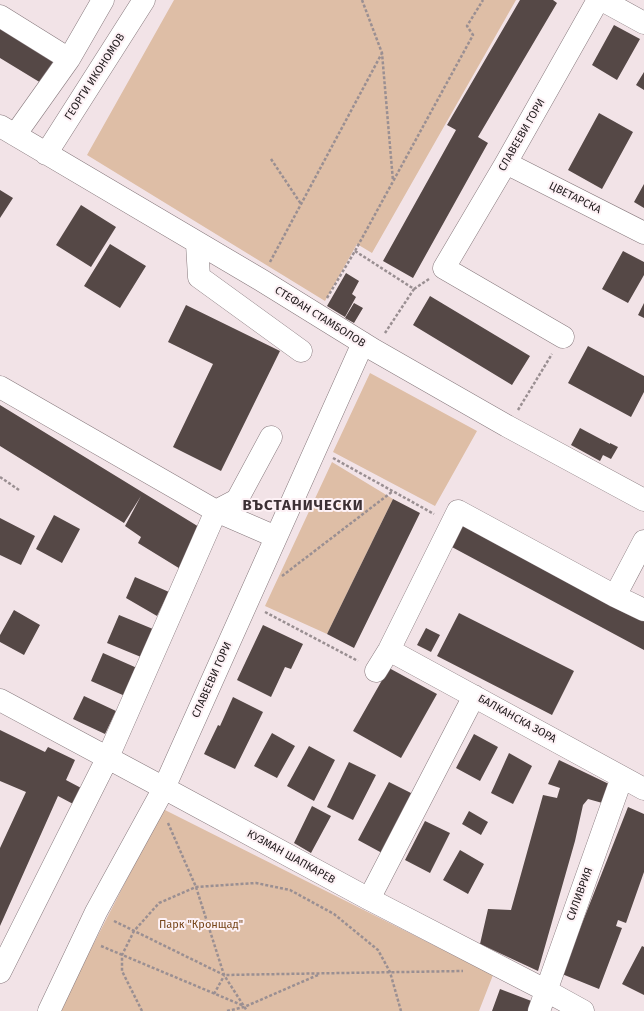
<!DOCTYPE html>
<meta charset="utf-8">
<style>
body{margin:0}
canvas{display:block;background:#f2e3e7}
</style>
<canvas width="644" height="1011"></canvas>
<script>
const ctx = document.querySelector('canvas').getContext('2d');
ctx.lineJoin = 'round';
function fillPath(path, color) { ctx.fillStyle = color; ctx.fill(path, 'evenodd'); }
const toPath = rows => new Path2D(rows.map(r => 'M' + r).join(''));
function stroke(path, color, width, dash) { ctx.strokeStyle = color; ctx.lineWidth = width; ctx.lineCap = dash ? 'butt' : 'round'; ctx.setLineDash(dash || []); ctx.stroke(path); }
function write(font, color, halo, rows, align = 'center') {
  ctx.font = font + ' "Fira Sans",sans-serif'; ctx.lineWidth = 4; ctx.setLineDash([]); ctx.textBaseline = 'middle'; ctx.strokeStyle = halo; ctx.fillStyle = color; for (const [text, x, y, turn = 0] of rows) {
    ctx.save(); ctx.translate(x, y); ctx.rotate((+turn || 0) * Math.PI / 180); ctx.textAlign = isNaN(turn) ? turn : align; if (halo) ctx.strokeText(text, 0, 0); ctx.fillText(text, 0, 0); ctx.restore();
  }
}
const green = toPath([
 [174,0,516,0,372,253,357,244,325,301,87,155],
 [370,373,477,431,435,506,333,452],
 [332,462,393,499,327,634,265,606],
 [163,809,493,975,479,1011,59,1011]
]);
const building = toPath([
 [520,0,553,0,557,3,478,137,488,143,413,278,383,261,456,130,447,125],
 [614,25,640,39,617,80,592,65],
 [0,26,60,63,46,86,0,58],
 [644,72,644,90,636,85],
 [599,113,633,132,602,189,568,170],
 [644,184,644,208,634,202],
 [0,190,13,198,0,218],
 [81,205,116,227,91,267,56,245],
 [110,244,146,266,120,308,84,286],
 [623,251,644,262,644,275,628,303,602,289],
 [346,273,359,281,352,294,356,297,345,317,327,306],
 [430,296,530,356,512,385,413,325],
 [354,303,363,308,354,323,345,318],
 [644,303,644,318,638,315],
 [186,305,280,351,221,471,173,447,213,364,168,342],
 [588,346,644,376,644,392,631,417,568,383],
 [0,405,204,530,182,570,138,543,141,537,125,526,141,496,124,523,0,446],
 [580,428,610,444,610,443,618,447,611,459,603,455,600,461,571,445],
 [393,499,420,513,354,648,327,634],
 [54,515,80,529,62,563,36,549],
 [0,518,35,536,21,565,0,555],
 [464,519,644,615,644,650,450,546],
 [135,577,169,592,157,616,126,598],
 [14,610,40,625,24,655,0,642,0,635],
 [459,613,574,671,552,715,437,656],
 [119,615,153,629,141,657,107,643],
 [263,625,303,644,291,669,285,667,271,697,237,680],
 [426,628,440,635,431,652,417,645],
 [103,653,137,668,125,696,91,681],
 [389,668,437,694,401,758,353,731],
 [84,696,116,711,105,734,73,719],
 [233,697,263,712,235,769,204,754,218,725,220,726],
 [0,730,45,752,48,747,75,760,66,780,83,789,75,805,58,796,0,926,0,848,26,792,0,781],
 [272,733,295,746,277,778,254,766],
 [474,734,498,747,480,781,456,768],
 [309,746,335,760,314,801,287,786],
 [509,753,532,766,513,804,491,793],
 [559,760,611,785,606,804,588,799,583,805,575,841,538,971,480,944,488,909,511,910,543,795,557,798,560,788,548,784],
 [349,762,376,775,353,820,327,807],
 [389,782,413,794,382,853,358,840],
 [312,806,331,816,311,853,294,843],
 [628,807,644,814,644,872,626,923,618,920,616,926,622,928,599,989,562,974],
 [469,811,488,822,481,835,462,824],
 [425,821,450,833,430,873,405,860],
 [460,850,484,864,468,894,443,880],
 [642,946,644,947,644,995,622,984],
 [500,989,534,1002,531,1011,492,1011]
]);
const path = toPath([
 [362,0,382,53,393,181],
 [271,159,301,204],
 [355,251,414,289,385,333],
 [270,262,382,53],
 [414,289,429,279],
 [327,298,355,251,473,35,467,26,483,0],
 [518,410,552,354],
 [333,458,434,514],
 [0,477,19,490],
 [282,576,393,491],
 [265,612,358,661],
 [168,823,196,887,224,975,247,1011],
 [114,921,224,975,463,971],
 [101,946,244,1006],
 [214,994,224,976],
 [142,1011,122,971,122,955,134,931,159,903,196,887,256,883,290,890,334,914,378,950,390,972,401,1011],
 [227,1011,244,1007,318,975]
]);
const minor = toPath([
 [602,0,644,23],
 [0,16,69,59],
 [0,126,261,280,374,350,507,426,644,500],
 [15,135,69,59,103,0],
 [46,154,144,0],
 [506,163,644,233],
 [197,244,199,277,301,351],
 [563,337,444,268,506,163,598,0],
 [0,387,216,511,276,537],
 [615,596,644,541],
 [389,650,644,789],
 [376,671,389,650,458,511,615,596,644,610],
 [0,700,164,788,369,899,545,990,583,1011],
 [369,899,474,696],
 [0,972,108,757,216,511,237,500,271,437],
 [49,1011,96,912,164,788,363,343],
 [539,1011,622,777]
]);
const streetNames = [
 ["ГЕОРГИ ИКОНОМОВ",95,77,-57],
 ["СЛАВЕЕВИ ГОРИ",522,135,-60],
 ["ЦВЕТАРСКА",575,198,27],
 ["СТЕФАН СТАМБОЛОВ",320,317,32],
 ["СЛАВЕЕВИ ГОРИ",212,680,-66],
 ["БАЛКАНСКА ЗОРА",517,719,29],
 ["КУЗМАН ШАПКАРЕВ",291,857,29],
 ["СИЛИВРИЯ",580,894,-70]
];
const parkNames = [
 ["Парк \"Кронщад\"",201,925]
];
const districtNames = [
 ["ВЪСТАНИЧЕСКИ",303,506]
];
fillPath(green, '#debea6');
fillPath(building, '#554846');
stroke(minor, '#87797d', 23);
stroke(path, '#9a8f92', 2.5, [3, 2]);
stroke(minor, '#fff', 22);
write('11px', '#262022', '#fdf1f5', streetNames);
write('11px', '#78471c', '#fdf1f5', parkNames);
ctx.letterSpacing = '1px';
write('bold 15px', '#3c3034', '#fdf1f5', districtNames);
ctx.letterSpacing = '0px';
</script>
